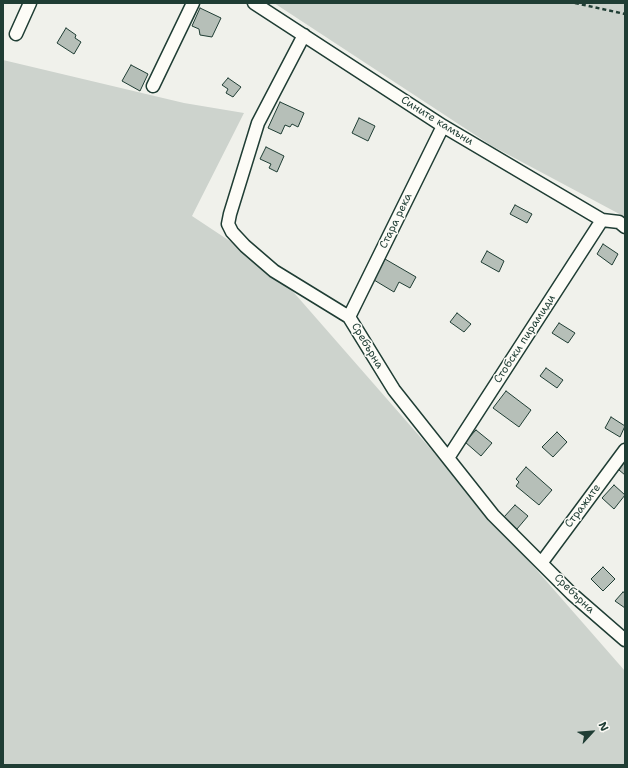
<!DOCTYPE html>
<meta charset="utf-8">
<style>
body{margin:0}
#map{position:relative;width:628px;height:768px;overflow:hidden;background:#f0f1eb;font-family:"Shantell Sans",sans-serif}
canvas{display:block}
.frame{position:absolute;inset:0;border:4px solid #1f3d34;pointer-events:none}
.north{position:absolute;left:572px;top:712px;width:40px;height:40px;-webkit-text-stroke:3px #fdfcf7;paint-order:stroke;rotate:64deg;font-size:11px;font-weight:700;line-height:16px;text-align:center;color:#1f3d34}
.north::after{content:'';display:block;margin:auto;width:14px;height:18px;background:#1f3d34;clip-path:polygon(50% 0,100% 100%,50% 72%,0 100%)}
</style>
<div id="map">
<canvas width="628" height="768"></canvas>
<div class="frame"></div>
<div class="north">N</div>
</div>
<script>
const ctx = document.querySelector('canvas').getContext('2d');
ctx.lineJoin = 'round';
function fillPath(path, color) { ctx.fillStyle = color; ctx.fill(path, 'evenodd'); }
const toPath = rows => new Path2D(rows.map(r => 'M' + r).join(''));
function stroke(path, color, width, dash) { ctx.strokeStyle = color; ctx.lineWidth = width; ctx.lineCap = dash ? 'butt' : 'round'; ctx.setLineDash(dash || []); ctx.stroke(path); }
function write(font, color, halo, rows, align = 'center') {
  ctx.font = font + ' "Shantell Sans",sans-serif'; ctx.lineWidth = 3; ctx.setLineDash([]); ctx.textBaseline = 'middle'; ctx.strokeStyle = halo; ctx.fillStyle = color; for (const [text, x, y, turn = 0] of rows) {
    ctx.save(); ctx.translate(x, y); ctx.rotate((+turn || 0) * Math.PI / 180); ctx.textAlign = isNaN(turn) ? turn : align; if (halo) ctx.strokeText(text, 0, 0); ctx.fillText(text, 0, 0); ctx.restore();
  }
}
const green = toPath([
 [274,3,625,3,625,217,492,146],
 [3,60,184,103,244,113,192,216,275,271,625,671,625,765,3,765]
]);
const building = toPath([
 [200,8,221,18,212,37,200,35,199,29,192,26,200,8],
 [66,28,76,35,75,38,81,42,74,54,57,43,66,28],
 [131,65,148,74,140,91,122,81,131,65],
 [228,78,241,87,233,97,226,93,228,89,222,85,228,78],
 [280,102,304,113,298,127,292,124,290,127,285,125,281,134,268,128,280,102],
 [359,118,375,126,368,141,352,133,359,118],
 [266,147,284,156,277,172,269,168,271,164,260,159,266,147],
 [515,205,532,214,527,223,510,214,515,205],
 [603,244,618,254,612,265,597,254,603,244],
 [487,251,504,261,499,272,481,262,487,251],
 [385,259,416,277,410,288,399,282,394,292,374,280,385,259],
 [457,313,471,324,464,332,450,322,457,313],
 [559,323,575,333,568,343,552,333,559,323],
 [546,368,563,380,557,388,540,376,546,368],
 [506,391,531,410,519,427,493,408,506,391],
 [611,417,625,426,620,437,605,428,611,417],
 [476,430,492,443,481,456,465,442,476,430],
 [557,432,567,442,553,457,542,447,557,432],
 [625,461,625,475,619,470,625,461],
 [526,467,552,490,539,505,516,486,519,482,516,479,526,467],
 [614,485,625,495,614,509,602,498,614,485],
 [515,505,528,516,517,529,504,517,515,505],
 [603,567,615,579,603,591,591,579,603,567],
 [623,592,625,593,625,608,615,601,623,592]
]);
const path = toPath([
 [575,3,625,14]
]);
const minor = toPath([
 [254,3,443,126,602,220,619,222,625,227],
 [16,34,30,3],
 [304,35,258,123,230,214,228,224,232,232,245,246,274,271,349,317,394,390,493,515,572,594,625,640],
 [153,86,193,3],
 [349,317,443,126],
 [448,458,602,220],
 [542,562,625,450]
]);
const streetNames = [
 ["Сините камъни",437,121,32],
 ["Стара река",396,221,-64],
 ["Стобски пирамиди",525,339,-57],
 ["Сребърна",367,346,59],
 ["Стражите",583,506,-53],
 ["Сребърна",574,594,44]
];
fillPath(green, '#cdd3cd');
fillPath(building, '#b6bfb8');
stroke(building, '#1f3d34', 1);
stroke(minor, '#1f3d34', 15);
stroke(path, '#1f3d34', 2.5, [4, 3]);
stroke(minor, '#fdfcf7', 12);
write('11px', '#1f3d34', '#fdfcf7', streetNames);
</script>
